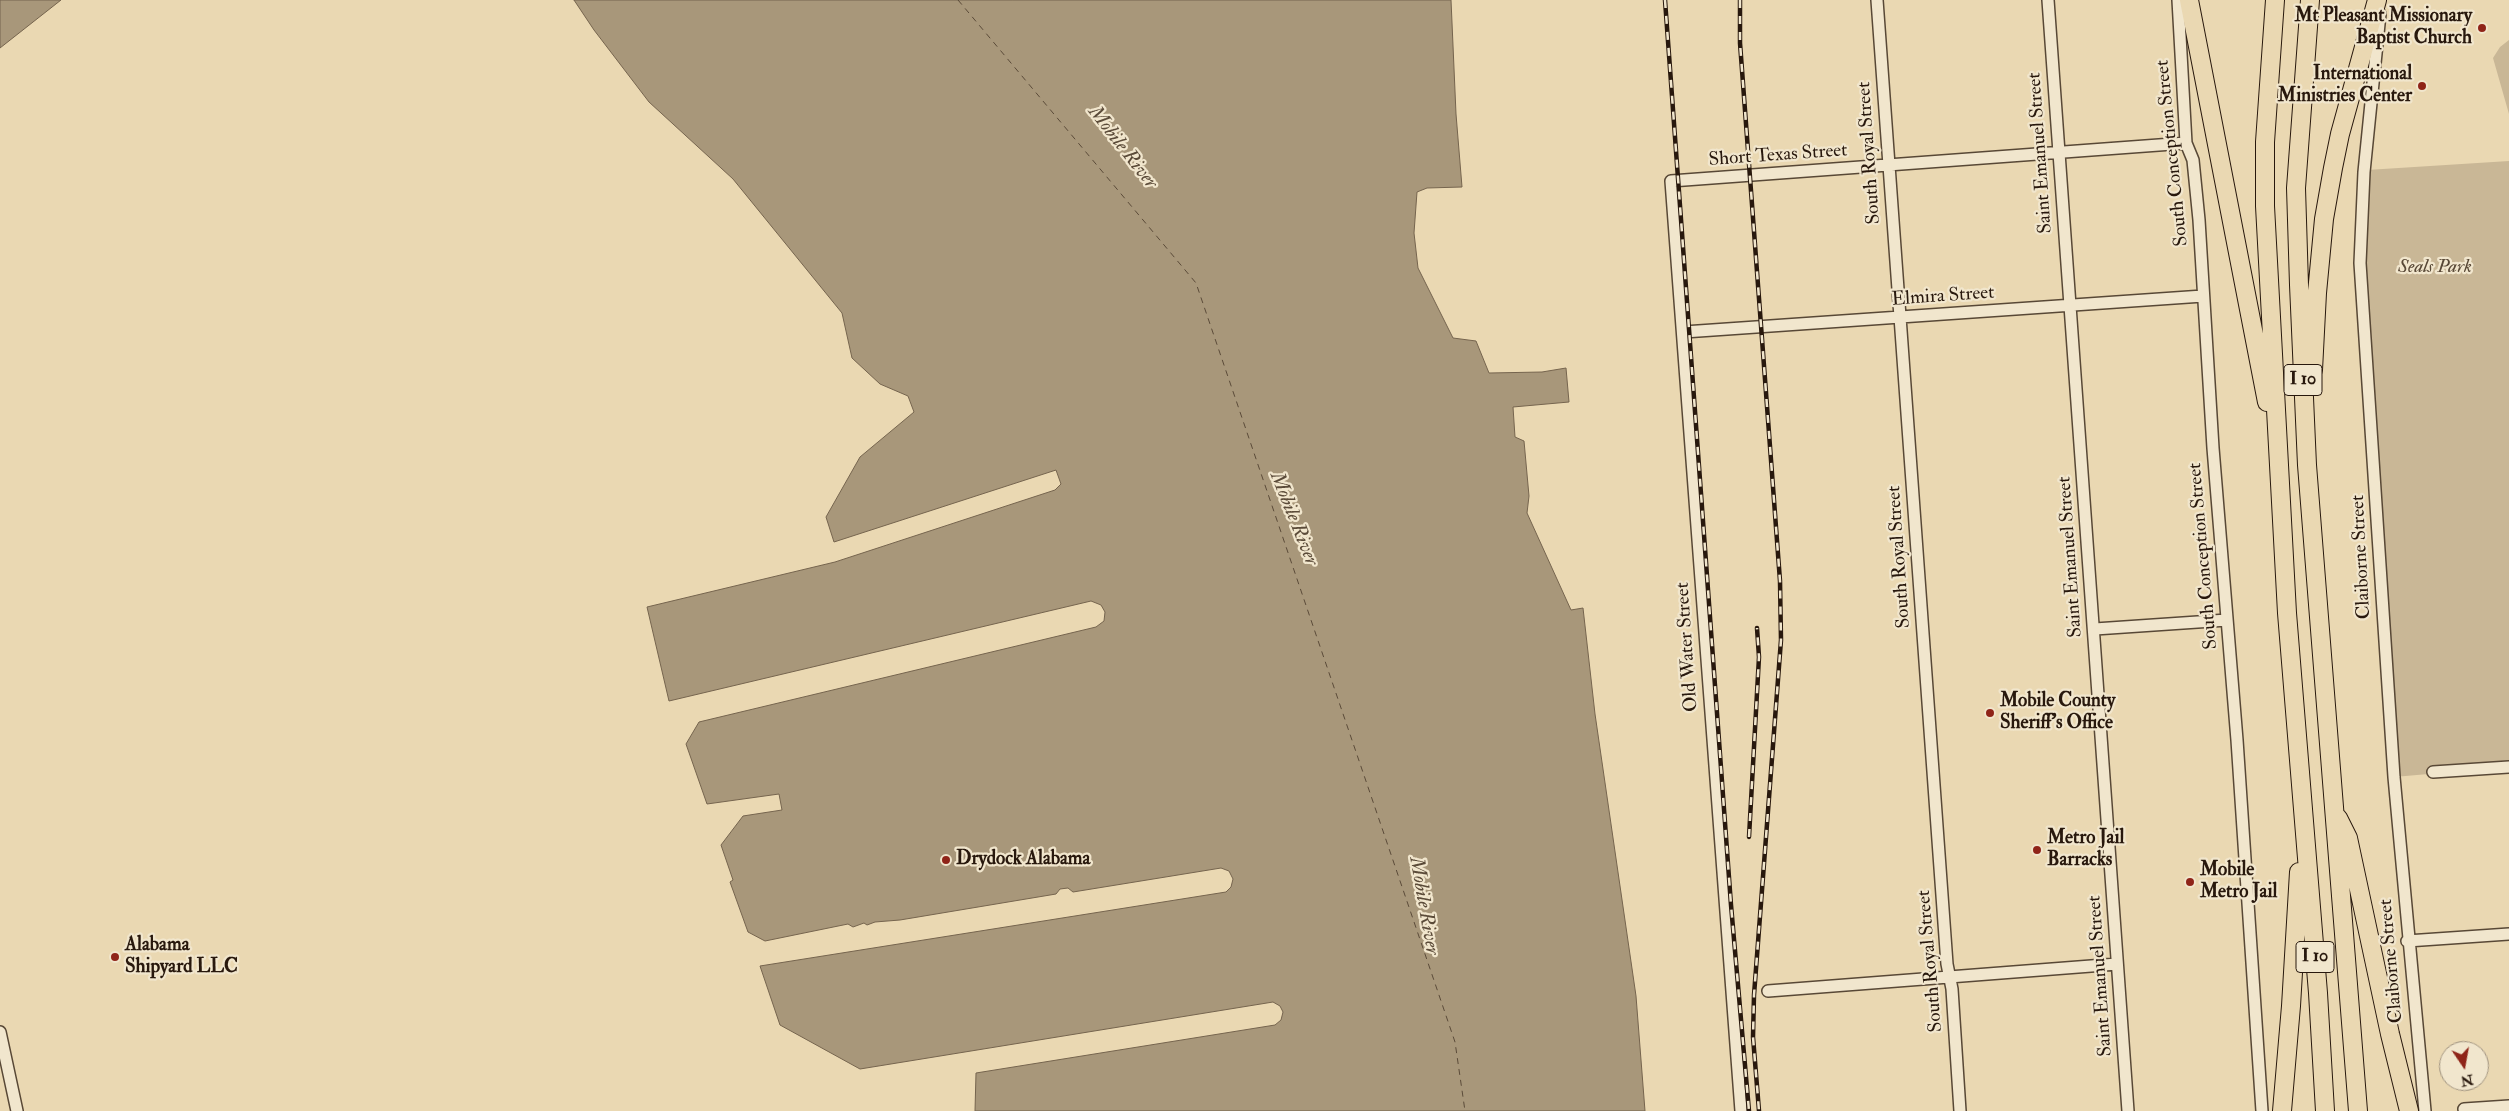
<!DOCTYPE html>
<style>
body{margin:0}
#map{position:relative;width:2509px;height:1111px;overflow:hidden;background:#ead8b2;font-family:"IM FELL Double Pica",serif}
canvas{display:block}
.north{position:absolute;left:2439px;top:1041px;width:50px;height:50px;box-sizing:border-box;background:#f1e6cd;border:1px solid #a19480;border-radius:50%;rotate:168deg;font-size:14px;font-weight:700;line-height:20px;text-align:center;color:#28180d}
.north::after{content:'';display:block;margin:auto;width:18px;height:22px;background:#8f2418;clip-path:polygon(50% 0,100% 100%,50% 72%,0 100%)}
</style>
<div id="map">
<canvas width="2509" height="1111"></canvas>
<div class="north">N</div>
</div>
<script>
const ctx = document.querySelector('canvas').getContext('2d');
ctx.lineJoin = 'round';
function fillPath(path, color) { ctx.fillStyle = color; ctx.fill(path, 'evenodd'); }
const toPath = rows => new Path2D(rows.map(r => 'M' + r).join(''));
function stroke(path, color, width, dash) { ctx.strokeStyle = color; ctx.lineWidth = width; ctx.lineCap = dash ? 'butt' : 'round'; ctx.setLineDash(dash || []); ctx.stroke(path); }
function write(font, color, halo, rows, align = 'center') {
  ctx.font = font + ' "IM FELL Double Pica",serif'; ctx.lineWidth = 4.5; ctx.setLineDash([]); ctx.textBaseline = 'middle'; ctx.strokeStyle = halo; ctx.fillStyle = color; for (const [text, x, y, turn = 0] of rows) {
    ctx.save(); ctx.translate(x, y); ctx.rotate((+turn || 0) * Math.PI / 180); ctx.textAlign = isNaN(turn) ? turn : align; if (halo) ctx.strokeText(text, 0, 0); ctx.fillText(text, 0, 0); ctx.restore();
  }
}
const green = toPath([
 [2509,40,2509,114,2493,58,2500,47],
 [2509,161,2509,767,2394,777,2360,263,2367,170]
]);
const water = toPath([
 [0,0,61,0,0,48,0,0],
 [574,0,1451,0,1456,114,1462,187,1427,188,1417,192,1414,233,1418,268,1453,338,1476,341,1489,373,1542,372,1566,368,1569,402,1513,407,1515,437,1524,441,1529,496,1527,513,1571,610,1583,608,1595,714,1636,996,1645,1111,975,1111,976,1073,1275,1025,1281,1020,1283,1012,1280,1006,1273,1002,860,1069,780,1025,760,966,1226,892,1231,887,1233,879,1229,871,1221,868,1073,892,1068,888,1060,889,1056,894,900,920,875,922,867,925,864,923,853,927,848,924,765,941,748,932,730,882,733,880,721,845,743,816,782,810,779,794,707,804,686,744,699,722,1096,627,1104,621,1105,612,1101,605,1091,601,669,701,647,607,835,562,1055,490,1061,484,1056,470,834,542,826,517,860,457,914,412,908,396,880,384,852,358,842,313,733,179,649,102,594,30,574,0]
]);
const ferry = toPath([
 [958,0,1196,283,1455,1042,1465,1111]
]);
const minor = toPath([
 [1877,0,1947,964,1952,989,1960,1111],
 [2048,0,2128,1111],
 [2178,0,2186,143,2193,160,2199,220,2213,448,2237,740,2262,1111],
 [2380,14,2364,172,2360,263,2394,777,2425,1111],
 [1684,332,2203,296],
 [2095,629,2227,620],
 [2433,772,2509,767],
 [2407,941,2509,934],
 [1768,991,2117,964],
 [0,1032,17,1111],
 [2464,1109,2509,1106],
 [1741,1111,1671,181,2186,143]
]);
const highway = toPath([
 [2189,0,2267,402],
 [2275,0,2265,142,2265,206,2287,613,2318,993,2325,1111],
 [2310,0,2296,188,2299,285,2307,465,2358,1111],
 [2313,370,2317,293,2324,219,2333,168,2340,134,2377,0],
 [2338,818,2348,838,2390,1034,2409,1111],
 [2282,1111,2291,1006,2299,872]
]);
const rail = toPath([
 [1665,0,1731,905,1749,1111],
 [1740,0,1740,43,1780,581,1781,640,1754,995,1753,1037,1759,1111],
 [1749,837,1759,657,1757,628]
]);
const markers = [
 [2482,28,5,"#8f2418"],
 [2422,86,5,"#8f2418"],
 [1990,713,5,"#8f2418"],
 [2037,850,5,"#8f2418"],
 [946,860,5,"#8f2418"],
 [2190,882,5,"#8f2418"],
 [115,957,5,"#8f2418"]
];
const shields = [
 [2303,380,38],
 [2315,957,38]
];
const shieldNames = [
 ["I 10",2303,380],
 ["I 10",2315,957]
];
const poiNames = [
 ["Mt Pleasant Missionary",2472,17,"right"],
 ["Baptist Church",2472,39,"right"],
 ["International",2412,75,"right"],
 ["Ministries Center",2412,97,"right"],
 ["Mobile County",2000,702],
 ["Sheriff's Office",2000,724],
 ["Metro Jail",2047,839],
 ["Barracks",2047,861],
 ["Drydock Alabama",956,860],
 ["Mobile",2200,871],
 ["Metro Jail",2200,893],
 ["Alabama",125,946],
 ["Shipyard LLC",125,968]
];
const streetNames = [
 ["South Royal Street",1870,153,-94],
 ["Saint Emanuel Street",2041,153,-94],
 ["South Conception Street",2173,153,-96],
 ["Short Texas Street",1778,156,-4],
 ["Elmira Street",1943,297,-4],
 ["South Conception Street",2204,556,-95],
 ["South Royal Street",1900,557,-94],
 ["Saint Emanuel Street",2071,557,-94],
 ["Claiborne Street",2362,557,-93],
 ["Old Water Street",1688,647,-94],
 ["South Royal Street",1931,961,-95],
 ["Claiborne Street",2392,961,-95],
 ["Saint Emanuel Street",2101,976,-94]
];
const parkNames = [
 ["Seals Park",2435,268]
];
const waterNames = [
 ["Mobile River",1122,148,52],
 ["Mobile River",1293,519,68],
 ["Mobile River",1423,906,80]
];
fillPath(green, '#c9b796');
fillPath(water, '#a8977a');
stroke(water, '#75644e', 1);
stroke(ferry, '#5b4b39', 1, [6, 5]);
stroke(minor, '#584836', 14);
stroke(highway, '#28180d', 20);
stroke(minor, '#f1e6cd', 11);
stroke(highway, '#ead8b2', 18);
stroke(rail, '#28180d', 4.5);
stroke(rail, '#f1e6cd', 2.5, [8]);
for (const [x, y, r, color] of markers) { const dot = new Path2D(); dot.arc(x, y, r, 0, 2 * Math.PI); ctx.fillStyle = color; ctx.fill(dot); stroke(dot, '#f1e6cd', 2); }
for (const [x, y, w] of shields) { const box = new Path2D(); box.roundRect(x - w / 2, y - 15.5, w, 31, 4); ctx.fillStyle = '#f1e6cd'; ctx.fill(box); stroke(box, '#28180d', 1); }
write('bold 18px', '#28180d', null, shieldNames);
write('bold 19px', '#28180d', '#f1e6cd', poiNames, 'left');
write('19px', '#28180d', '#f1e6cd', streetNames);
write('italic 19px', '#584836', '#f1e6cd', parkNames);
write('italic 20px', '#5b4b39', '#f1e6cd', waterNames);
</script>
